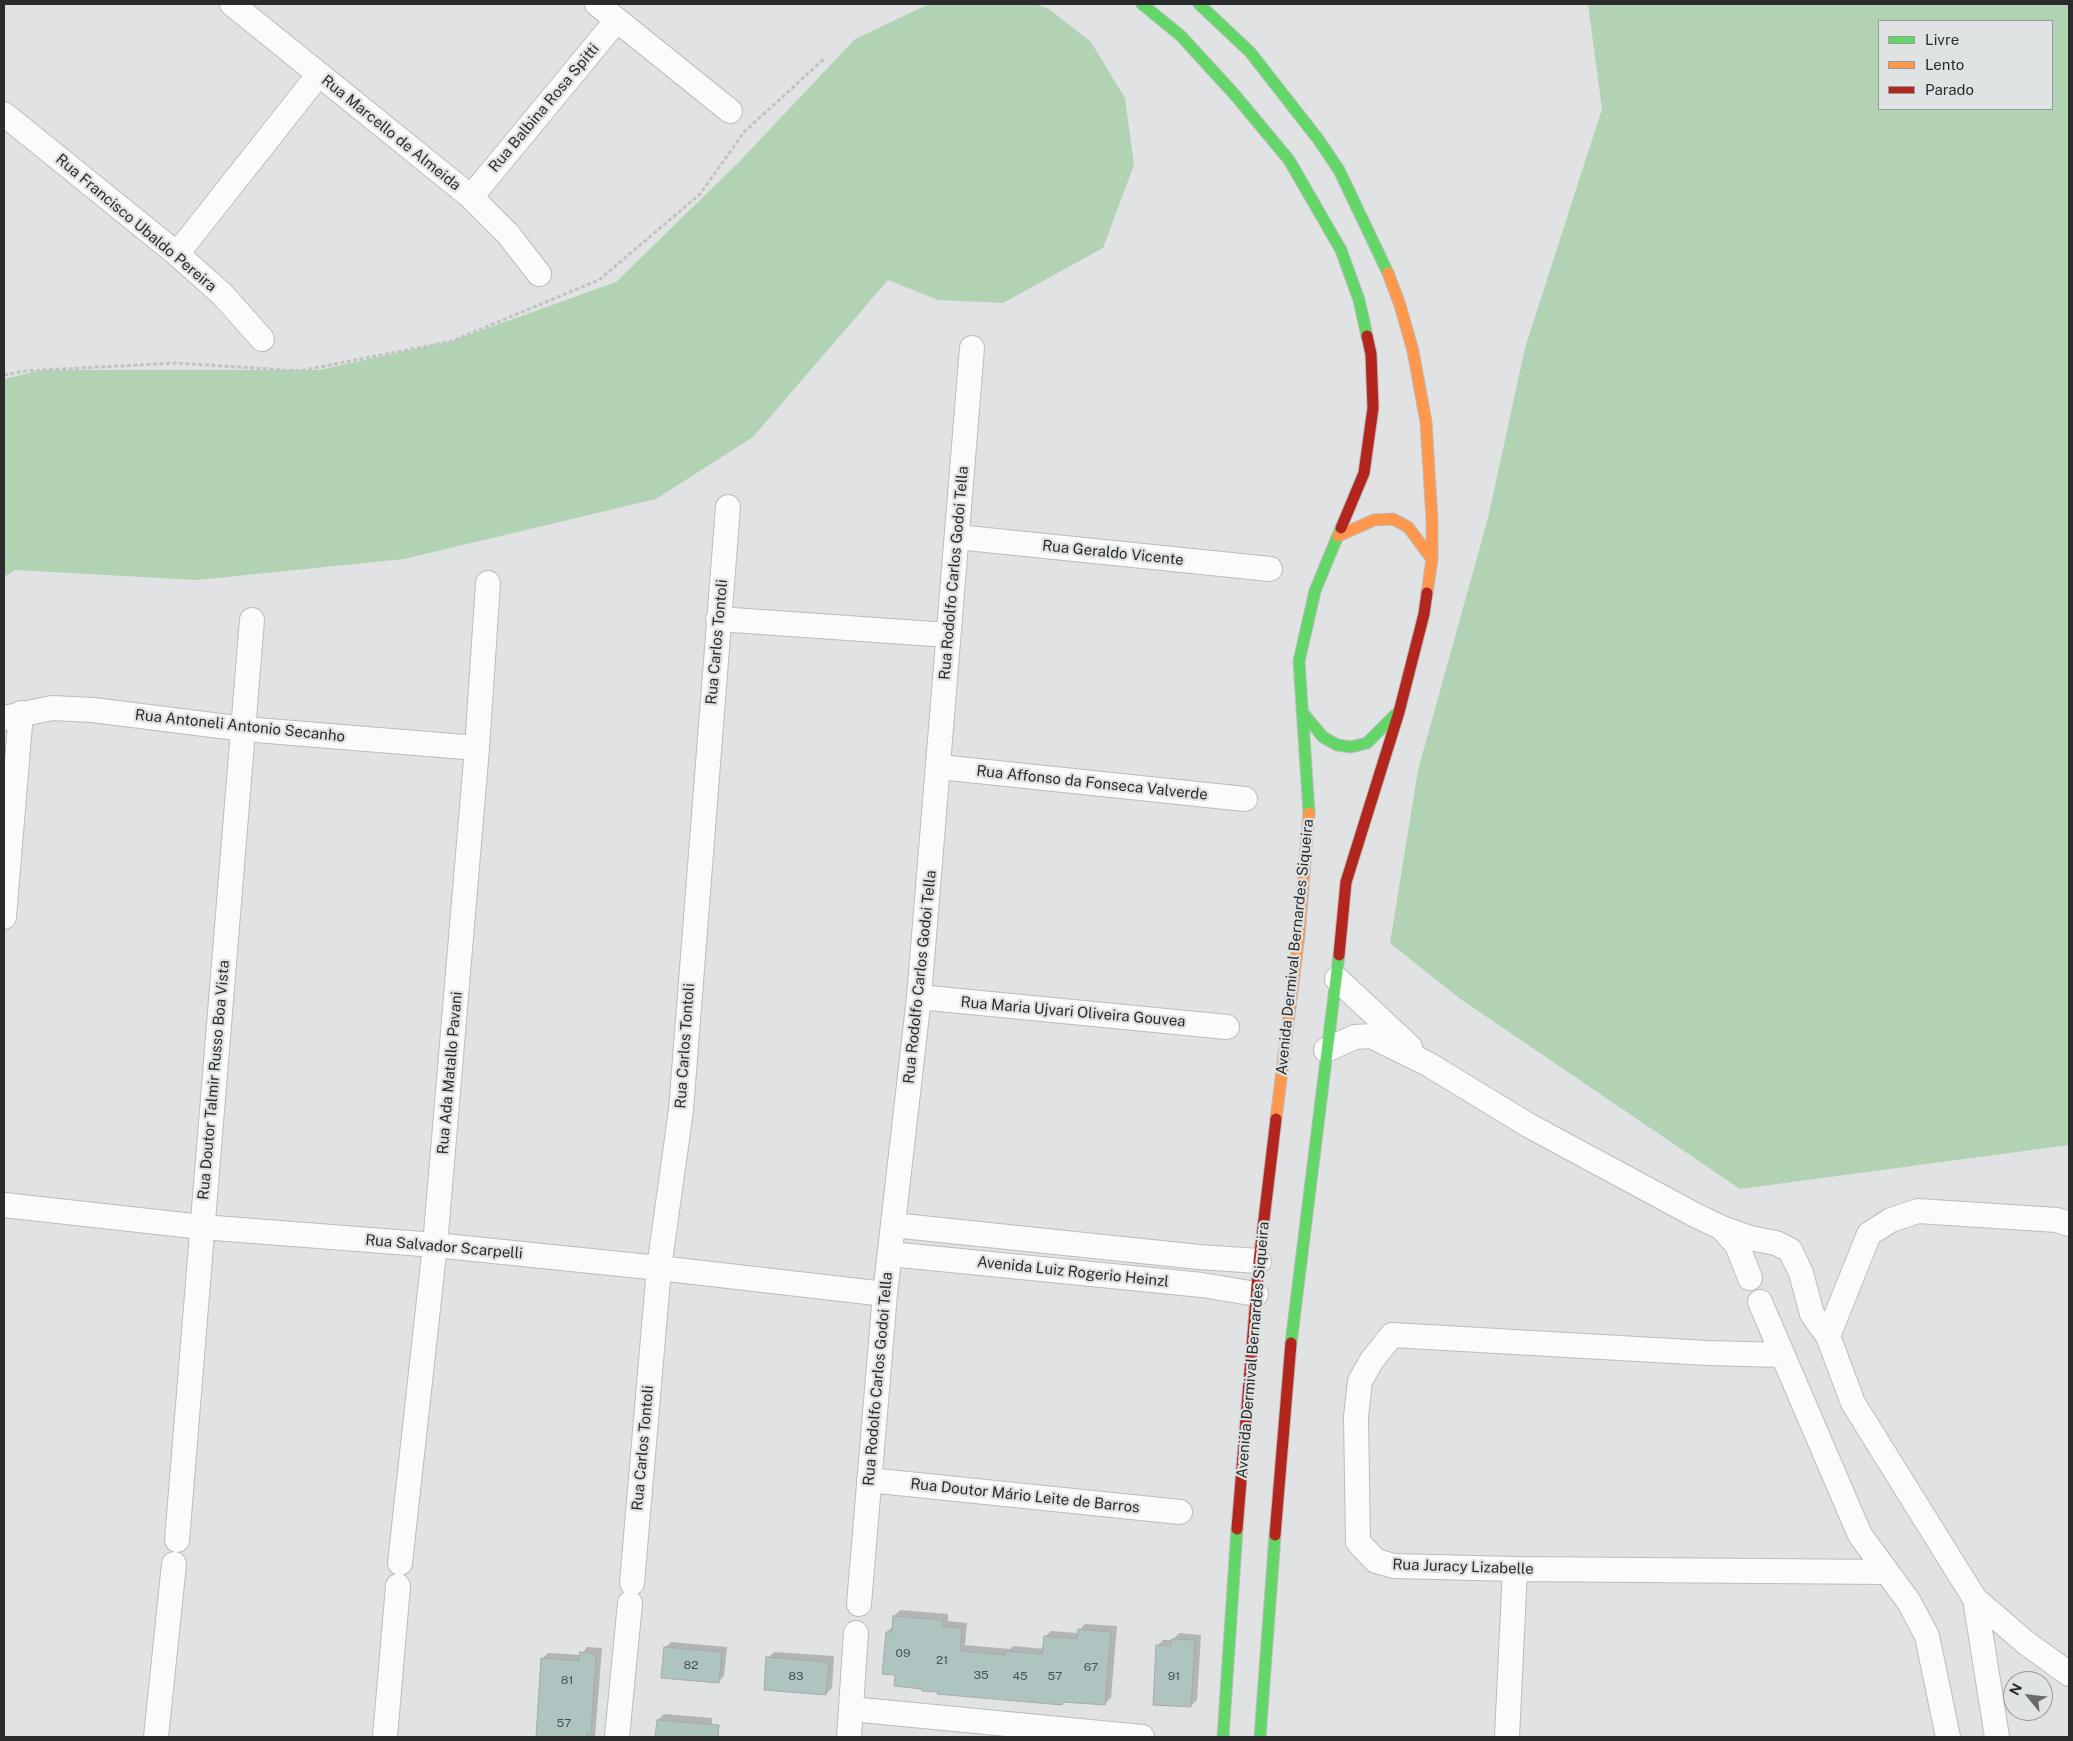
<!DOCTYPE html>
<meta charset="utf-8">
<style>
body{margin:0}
#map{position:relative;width:2073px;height:1741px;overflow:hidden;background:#e0e2e3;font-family:"Public Sans",sans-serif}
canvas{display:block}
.frame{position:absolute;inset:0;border:5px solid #2a2b2c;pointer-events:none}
.legend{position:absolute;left:1878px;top:20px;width:175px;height:90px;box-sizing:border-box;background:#dfe3e4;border:1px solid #97999a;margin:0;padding:6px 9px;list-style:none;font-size:15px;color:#2a2b2c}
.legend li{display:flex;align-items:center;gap:10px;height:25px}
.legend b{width:25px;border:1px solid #97999a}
.north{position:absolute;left:2003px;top:1671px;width:50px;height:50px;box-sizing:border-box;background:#dfe3e4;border:1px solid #97999a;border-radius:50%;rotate:298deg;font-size:14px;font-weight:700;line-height:20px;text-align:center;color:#2a2b2c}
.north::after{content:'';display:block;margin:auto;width:18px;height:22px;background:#6a6b6c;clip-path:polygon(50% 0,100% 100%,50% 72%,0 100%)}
</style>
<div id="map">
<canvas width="2073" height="1741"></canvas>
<div class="frame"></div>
<ul class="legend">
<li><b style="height:6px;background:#63d668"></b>Livre</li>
<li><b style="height:6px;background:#ff974d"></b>Lento</li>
<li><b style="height:6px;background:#b3261e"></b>Parado</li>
</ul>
<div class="north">N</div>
</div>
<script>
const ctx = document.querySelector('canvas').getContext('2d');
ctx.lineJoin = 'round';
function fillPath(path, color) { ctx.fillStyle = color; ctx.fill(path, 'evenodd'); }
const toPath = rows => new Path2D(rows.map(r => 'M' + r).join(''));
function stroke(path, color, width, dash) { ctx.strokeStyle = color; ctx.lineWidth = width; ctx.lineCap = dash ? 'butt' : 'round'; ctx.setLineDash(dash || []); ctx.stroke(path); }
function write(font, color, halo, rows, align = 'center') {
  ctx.font = font + ' "Public Sans",sans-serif'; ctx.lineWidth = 4.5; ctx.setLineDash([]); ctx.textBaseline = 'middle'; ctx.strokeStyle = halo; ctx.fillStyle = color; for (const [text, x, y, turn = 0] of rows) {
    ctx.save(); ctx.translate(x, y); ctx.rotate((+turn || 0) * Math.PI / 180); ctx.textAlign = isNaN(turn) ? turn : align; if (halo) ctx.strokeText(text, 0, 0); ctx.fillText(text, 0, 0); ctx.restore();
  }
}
const green = toPath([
 [929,4,1035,4,1049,9,1091,42,1125,98,1134,165,1103,248,1003,303,938,300,888,280,753,437,656,499,404,559,197,580,15,570,4,577,4,379,42,370,319,370,452,341,616,282,738,163,855,39],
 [1588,4,2069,4,2069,1145,1740,1189,1459,998,1390,943,1418,770,1488,518,1525,348,1602,109],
 [1879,21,2052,21,2052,109,1879,109]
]);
const shadow = toPath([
 [900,1610,948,1614,948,1621,967,1623,965,1645,1010,1649,1013,1646,1044,1649,1045,1637,1051,1631,1078,1633,1079,1630,1085,1624,1117,1626,1111,1698,1105,1704,1065,1701,1062,1704,939,1691,896,1674,887,1632,893,1626,894,1616],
 [1179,1633,1201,1635,1197,1700,1191,1706,1157,1646,1163,1640,1173,1640],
 [671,1642,727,1647,724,1676,718,1682,665,1648],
 [587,1647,602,1648,595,1737,537,1737,542,1659,548,1653,581,1655],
 [774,1652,834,1656,832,1688,826,1694,768,1658],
 [664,1714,712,1718,711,1737,657,1737,658,1720]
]);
const building = toPath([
 [893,1616,943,1620,942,1627,962,1628,960,1651,1005,1655,1006,1651,1042,1654,1044,1636,1077,1639,1078,1629,1111,1632,1105,1705,1063,1702,1062,1705,937,1694,938,1692,922,1691,922,1689,894,1686,895,1675,882,1674,886,1632,892,1632,893,1616],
 [1172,1639,1195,1640,1191,1707,1153,1705,1156,1645,1171,1646,1172,1639],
 [664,1647,722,1652,719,1683,661,1678,664,1647],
 [580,1652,596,1654,591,1734,587,1734,587,1737,536,1737,541,1658,579,1661,580,1652],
 [766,1657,829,1662,826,1695,764,1690,766,1657],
 [657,1720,719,1725,718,1737,655,1737,657,1720]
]);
const path = toPath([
 [4,375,25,371,177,363,300,371,452,341,599,280,700,194,745,131,824,59]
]);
const street = toPath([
 [232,4,471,197,508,234,539,274],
 [597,4,730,111],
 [4,114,177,254,223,295,262,339],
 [471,197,617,20],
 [177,254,319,74],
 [957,537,1270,569],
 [718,619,948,635],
 [4,718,52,708,93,710,244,729,477,748],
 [940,767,1245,799],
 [4,917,21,713],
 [1337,979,1410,1047],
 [919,997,1227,1027],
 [1326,1050,1355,1037,1371,1036,1428,1064,1528,1125,1695,1215,1722,1228,1750,1238,1776,1243,1790,1250,1801,1273,1812,1314,1828,1336],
 [4,1205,202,1227,435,1245,659,1268,885,1294],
 [2069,1224,2057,1220,1918,1211,1891,1220,1869,1234,1828,1336,1853,1403,1975,1599,2025,1642,2069,1674],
 [893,1225,1199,1257,1259,1261],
 [1722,1228,1737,1245,1750,1278],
 [890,1254,1202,1285,1256,1294],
 [1760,1302,1860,1535,1909,1602,1927,1636,1948,1737],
 [1783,1355,1707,1353,1392,1335,1372,1360,1360,1381,1356,1417,1358,1542,1376,1561,1394,1566,1515,1569,1886,1572],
 [869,1480,1180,1512],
 [177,1540,252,620],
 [400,1563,435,1245,477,748,488,583],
 [632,1583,659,1268,681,1110,728,507],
 [1975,1599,1997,1737],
 [859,1604,885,1294,919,997,972,348],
 [851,1709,1142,1737],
 [156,1737,174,1564],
 [385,1737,398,1586],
 [617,1737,630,1603],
 [849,1737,856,1633],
 [1507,1737,1515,1569]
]);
const fast = toPath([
 [1142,4,1181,36,1235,95,1289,160,1341,250,1359,300,1367,336],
 [1199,4,1250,52,1318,139,1339,170,1388,273],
 [1302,712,1323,737,1337,745,1351,747,1367,743,1396,714],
 [1309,813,1299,661,1315,591,1341,528],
 [1291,1343,1339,955],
 [1223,1737,1237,1529],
 [1260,1737,1275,1535]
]);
const slow = toPath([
 [1388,273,1400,305,1413,351,1426,422,1432,520,1432,559,1427,593],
 [1338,536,1374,520,1393,519,1408,527,1432,559],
 [1276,1119,1299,935,1309,813]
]);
const jam = toPath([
 [1341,528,1364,473,1373,408,1371,354,1367,336],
 [1339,955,1346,882,1399,712,1424,614,1427,593],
 [1237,1529,1259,1261,1276,1119],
 [1275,1535,1291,1343]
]);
const numberNames = [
 ["09",903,1653],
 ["21",942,1660],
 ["82",691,1665],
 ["67",1091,1667],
 ["35",981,1675],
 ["83",796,1676],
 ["45",1020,1676],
 ["57",1055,1676],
 ["91",1174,1676],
 ["81",567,1680],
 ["57",564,1723]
];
const streetNames = [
 ["Rua Balbina Rosa Spitti",544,108,-50],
 ["Rua Marcello de Almeida",391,133,39],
 ["Rua Francisco Ubaldo Pereira",136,223,40],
 ["Rua Geraldo Vicente",1113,553,6],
 ["Rua Rodolfo Carlos Godoi Tella",954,573,-85],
 ["Rua Carlos Tontoli",717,642,-85],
 ["Rua Antoneli Antonio Secanho",240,726,6],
 ["Rua Affonso da Fonseca Valverde",1092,783,6],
 ["Avenida Dermival Bernardes Siqueira",1295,947,-84],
 ["Rua Rodolfo Carlos Godoi Tella",920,977,-84],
 ["Rua Maria Ujvari Oliveira Gouvea",1073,1012,5],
 ["Rua Carlos Tontoli",685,1046,-86],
 ["Rua Ada Matallo Pavani",450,1073,-85],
 ["Rua Doutor Talmir Russo Boa Vista",214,1080,-85],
 ["Rua Salvador Scarpelli",444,1247,5],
 ["Avenida Luiz Rogerio Heinzl",1073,1272,6],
 ["Avenida Dermival Bernardes Siqueira",1253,1350,-85],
 ["Rua Rodolfo Carlos Godoi Tella",878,1379,-85],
 ["Rua Carlos Tontoli",643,1448,-85],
 ["Rua Doutor Mário Leite de Barros",1025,1496,6],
 ["Rua Juracy Lizabelle",1463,1567,2]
];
fillPath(green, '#b2d3b3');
fillPath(shadow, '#0003');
fillPath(building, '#adc4c0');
stroke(building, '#a8aaaa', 1);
stroke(street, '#bbbdbd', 26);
stroke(fast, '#bbbdbd', 13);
stroke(slow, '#bbbdbd', 13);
stroke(jam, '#bbbdbd', 13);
stroke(path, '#c1c3c3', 3, [4, 2.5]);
stroke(street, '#fafbfb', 24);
stroke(fast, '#63d668', 11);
stroke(slow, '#ff974d', 11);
stroke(jam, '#b3261e', 11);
write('12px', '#4b5151', null, numberNames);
write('15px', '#2a2b2c', '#dfe3e4', streetNames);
</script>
